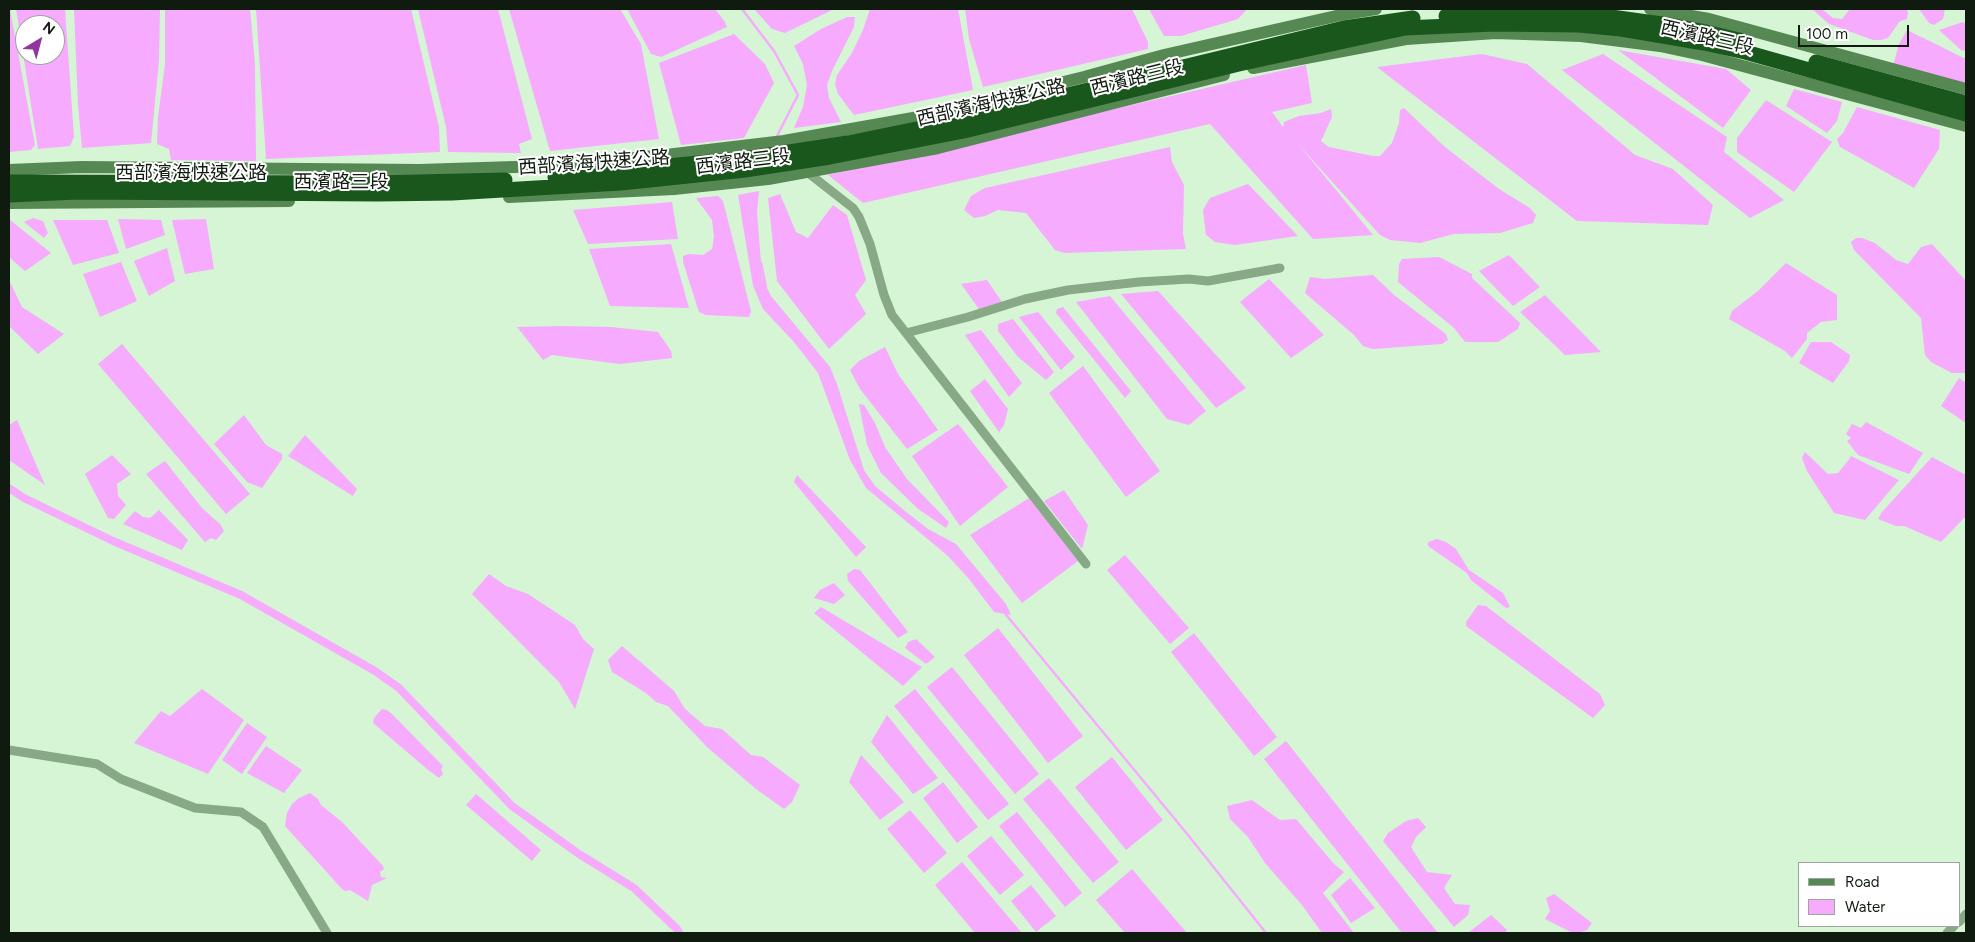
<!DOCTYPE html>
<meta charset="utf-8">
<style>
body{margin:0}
#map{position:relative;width:1975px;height:942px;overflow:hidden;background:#d6f5d4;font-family:Figtree,sans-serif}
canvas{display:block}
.frame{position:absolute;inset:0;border:10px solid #101b0f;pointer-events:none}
.legend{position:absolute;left:1798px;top:862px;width:162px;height:65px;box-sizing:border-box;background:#fff;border:1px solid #9fa49f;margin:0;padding:6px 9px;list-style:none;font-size:15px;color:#101b0f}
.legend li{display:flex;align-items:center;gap:10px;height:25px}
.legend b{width:25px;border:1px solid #9fa49f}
.north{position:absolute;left:15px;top:15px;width:50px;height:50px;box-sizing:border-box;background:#fff;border:1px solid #9fa49f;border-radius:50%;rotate:37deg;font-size:14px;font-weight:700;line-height:20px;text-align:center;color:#101b0f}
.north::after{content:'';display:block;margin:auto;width:18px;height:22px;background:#93359e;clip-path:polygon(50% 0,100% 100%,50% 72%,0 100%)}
.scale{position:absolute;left:1798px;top:25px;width:111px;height:22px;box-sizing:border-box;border:2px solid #101b0f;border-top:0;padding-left:6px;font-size:15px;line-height:18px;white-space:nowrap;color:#101b0f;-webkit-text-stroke:4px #fff;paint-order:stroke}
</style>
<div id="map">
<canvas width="1975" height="942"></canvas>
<div class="frame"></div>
<ul class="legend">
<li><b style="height:6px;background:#568854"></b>Road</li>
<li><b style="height:14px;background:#f6abfe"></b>Water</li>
</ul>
<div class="north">N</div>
<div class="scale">100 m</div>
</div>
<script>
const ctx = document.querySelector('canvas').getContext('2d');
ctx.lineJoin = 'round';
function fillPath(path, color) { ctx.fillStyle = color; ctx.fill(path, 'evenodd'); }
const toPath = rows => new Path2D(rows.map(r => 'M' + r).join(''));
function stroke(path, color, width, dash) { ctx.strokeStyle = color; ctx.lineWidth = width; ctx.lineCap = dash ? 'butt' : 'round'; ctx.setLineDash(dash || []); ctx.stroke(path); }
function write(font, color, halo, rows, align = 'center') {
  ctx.font = font + ' Figtree,"Noto Sans TC",sans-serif'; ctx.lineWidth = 4; ctx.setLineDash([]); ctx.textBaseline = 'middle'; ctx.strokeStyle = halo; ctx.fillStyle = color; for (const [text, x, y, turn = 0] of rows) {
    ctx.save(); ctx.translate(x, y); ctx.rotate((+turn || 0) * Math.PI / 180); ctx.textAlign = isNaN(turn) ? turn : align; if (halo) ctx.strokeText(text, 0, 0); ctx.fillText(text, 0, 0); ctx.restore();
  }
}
const water = toPath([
 [9,9,10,9,35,145,31,150,9,152],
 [16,9,65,9,74,137,70,146,38,149],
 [25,25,55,25,55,55,25,55],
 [74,9,160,9,159,61,151,143,82,148,78,105],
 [165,9,250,9,255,64,256,161,171,160,169,149,157,144,158,117,165,64],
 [256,9,411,9,439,127,440,152,266,159],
 [418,9,498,9,532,139,519,144,521,153,448,152,446,127],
 [509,9,620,9,641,44,659,139,550,151],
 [627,9,715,9,725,22,727,27,661,57,651,54],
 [754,9,834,9,785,33,772,29],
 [870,9,958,9,973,90,854,115,838,94,835,84,837,75,852,53,863,30],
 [965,9,1132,9,1148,42,1148,49,983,87,969,39],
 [1149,9,1247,9,1238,19,1181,36,1164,36],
 [1812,9,1822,9,1833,18,1842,19,1850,9,1906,9,1908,12,1907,19,1900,21,1888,38,1881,40,1873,40,1829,24],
 [1919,9,1945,9,1943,19,1934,25,1929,23],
 [847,17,855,17,854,27,832,71,827,85,829,98,841,122,794,128,803,107,807,85,803,64,794,46,821,29],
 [1963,22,1966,24,1966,51,1961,50,1939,30],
 [1907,30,1966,59,1966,87,1893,66,1899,44],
 [734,34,765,64,774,83,744,138,681,145,659,63],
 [1618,50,1726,69,1751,90,1723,128],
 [1482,54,1527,64,1635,155,1673,169,1713,205,1708,225,1577,221,1377,67],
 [1603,54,1727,137,1724,152,1784,200,1750,218,1562,70],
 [1306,65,1312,103,1272,112,1283,127,1284,122,1299,116,1321,113,1331,109,1332,117,1321,141,1329,147,1373,156,1380,156,1392,143,1399,123,1400,110,1404,108,1445,147,1499,189,1530,208,1536,215,1533,223,1500,233,1454,234,1420,243,1390,240,1380,235,1299,145,1373,235,1313,239,1210,124,863,203,828,175],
 [1794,89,1842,102,1837,121,1827,133,1786,106],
 [1766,100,1832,142,1794,192,1737,152,1737,138],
 [1857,107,1940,130,1939,149,1914,188,1840,147,1837,139,1843,133],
 [1170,147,1172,162,1184,185,1183,234,1186,249,1065,253,1055,250,1026,213,998,210,985,216,974,218,964,210,971,196,985,188],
 [1248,184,1298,236,1235,245,1215,242,1206,235,1203,210,1210,198],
 [759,191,757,212,762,275,767,288,771,296,830,367,837,384,864,470,875,486,905,511,928,529,956,544,1006,604,1011,615,994,612,969,579,948,556,866,488,850,460,818,373,794,342,763,309,753,286,738,195],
 [780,194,796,232,808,238,833,205,847,215,866,280,855,295,866,314,829,349,777,281,768,198],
 [718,196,723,201,751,311,749,317,706,315,699,312,683,262,683,256,689,254,703,255,712,249,714,237,712,220,696,198],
 [672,202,678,239,588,244,573,210],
 [33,218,43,221,48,233,44,238,24,222],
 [9,219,51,253,25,271,10,258,9,258],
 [118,219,161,220,165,235,126,249],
 [206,219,214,269,185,274,172,220],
 [53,220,107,220,119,253,73,265],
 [1856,238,1862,238,1875,243,1896,260,1908,264,1921,247,1932,244,1966,281,1966,373,1952,373,1931,362,1925,355,1921,318,1854,250,1851,242],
 [671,244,689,308,610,306,589,249],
 [167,248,175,281,149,296,134,261],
 [1509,255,1540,287,1513,306,1479,271],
 [1439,257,1472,274,1472,278,1520,323,1518,329,1498,342,1465,342,1454,328,1398,282,1399,264,1402,259],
 [121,262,137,301,100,317,83,274],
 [1786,263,1837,295,1837,320,1821,322,1807,333,1807,339,1792,358,1785,351,1729,319,1732,311,1758,291],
 [1373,275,1394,295,1446,334,1448,340,1442,344,1373,349,1363,346,1354,335,1305,293,1310,277,1325,279],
 [1269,279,1324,335,1291,358,1240,302],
 [9,280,22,307,64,334,38,354,9,326],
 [987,280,1002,302,979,309,961,284],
 [1158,291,1246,388,1216,408,1121,294],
 [1545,295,1601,352,1565,355,1520,312],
 [1110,296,1206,411,1189,425,1167,419,1076,302],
 [1063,307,1131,391,1125,398,1056,313,1057,309],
 [1038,312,1075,357,1061,370,1019,317],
 [1013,319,1054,372,1046,380,1018,357,998,331,998,324],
 [563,326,611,327,658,332,671,351,672,358,620,364,552,355,543,360,517,327],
 [981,330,1022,383,1009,397,965,335],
 [1811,342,1831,342,1850,355,1849,361,1833,383,1799,363],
 [122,344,250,494,226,514,98,364],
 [885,347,898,374,938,430,907,449,860,389,850,370,859,361],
 [1083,366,1160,471,1126,497,1049,393],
 [1959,378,1966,383,1966,423,1941,406],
 [985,379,1008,409,1004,425,999,432,970,391],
 [859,404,864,405,875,423,885,447,907,479,949,522,946,528,918,509,881,473,867,445],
 [244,415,266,445,282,454,282,459,262,488,247,482,214,444],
 [17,420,45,485,9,460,9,425],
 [1866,422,1923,453,1909,474,1858,455,1847,441,1851,438,1846,434,1852,424,1861,428],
 [958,424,1008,487,960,526,912,456],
 [305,435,357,489,353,496,288,456],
 [1805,452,1828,474,1838,473,1848,461,1851,456,1899,480,1865,520,1834,513,1807,471,1802,458],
 [112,455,131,474,117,484,118,496,126,505,114,519,108,518,85,474],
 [1932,457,1966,475,1966,516,1941,542,1904,526,1896,526,1878,519,1882,512],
 [165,461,202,508,220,524,224,531,216,540,211,538,205,542,146,474],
 [797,475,866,547,856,557,794,482],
 [1064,490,1088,525,1082,549,1044,501],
 [1029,498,1078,561,1022,603,970,535],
 [159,510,188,540,182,550,123,524,135,511,143,517,150,518],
 [1437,539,1446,542,1456,549,1469,570,1503,593,1510,607,1506,608,1471,580,1467,573,1428,546,1428,542],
 [1125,555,1189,628,1170,644,1107,570],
 [854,569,860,570,908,632,898,638,848,581,847,574],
 [489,574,506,586,528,594,575,625,583,639,594,649,575,709,559,682,472,594],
 [834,583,845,595,834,604,814,598,820,590],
 [1478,605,1486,606,1600,694,1605,705,1593,718,1466,626,1466,622],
 [821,607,922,667,903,686,814,613],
 [998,628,1083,736,1048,763,964,655],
 [1194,633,1277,737,1254,756,1171,652],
 [916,639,935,657,926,664,905,648,908,642],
 [622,646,674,691,685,709,705,726,722,729,751,755,763,757,800,785,792,802,784,809,756,789,707,747,668,706,656,702,646,693,612,672,608,660],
 [952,667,1039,774,1015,794,927,687],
 [202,689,244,720,208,774,134,743,161,711,170,716],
 [915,689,1009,804,988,820,894,706],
 [382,709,387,710,392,714,443,766,441,769,443,774,439,778,427,769,373,723,374,718],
 [887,715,938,778,913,794,871,742],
 [247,723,267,737,242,774,222,760],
 [1286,741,1438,933,1402,933,1264,759],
 [266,746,302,770,284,793,247,773],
 [861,755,904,802,880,820,849,782],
 [1112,757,1163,820,1126,850,1075,787],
 [1049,778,1119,862,1093,883,1023,799],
 [943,782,978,827,957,843,923,798],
 [310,793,318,799,321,805,342,822,383,866,384,869,380,872,381,877,387,878,372,885,368,901,350,890,345,891,341,888,285,826,287,813,292,804,299,798],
 [476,794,541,850,532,861,466,805],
 [1252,800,1280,820,1296,819,1334,864,1344,872,1323,893,1354,933,1322,933,1302,905,1265,863,1248,837,1230,819,1227,806],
 [910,810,947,853,924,873,887,829],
 [1017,812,1082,893,1065,907,999,826],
 [1418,818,1426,827,1416,837,1411,847,1427,872,1452,875,1444,888,1455,904,1470,905,1468,915,1454,927,1383,841,1388,833,1406,821],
 [991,836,1024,875,1000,895,967,856],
 [962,862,1022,933,975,933,935,885],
 [1132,869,1187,933,1125,933,1096,900],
 [1350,878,1375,908,1351,923,1331,895],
 [1031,885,1056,916,1036,932,1011,901],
 [1554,894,1592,923,1587,930,1578,933,1571,932,1545,919,1550,911,1546,898],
 [1491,915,1507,930,1505,933,1468,933]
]);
const stream = toPath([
 [742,9,774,51,798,95,776,138],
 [761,263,766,287],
 [1003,611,1188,835,1266,933]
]);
const canal = toPath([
 [9,488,24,498,113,541,241,595,375,671,399,688,512,806,579,854,634,888,677,929,679,933]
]);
const street = toPath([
 [807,172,853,208,859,217,870,244,884,295,892,315,1086,564],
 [906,333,968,317,1025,299,1068,290,1139,282,1189,279,1208,281,1280,268],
 [9,750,97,764,121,779,195,808,241,812,263,827,327,933],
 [1959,922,1966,914],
 [1947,933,1954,926]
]);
const secondary = toPath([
 [1650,9,1709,19,1966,89],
 [1253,68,1406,39,1496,33,1581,36,1660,46,1702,55,1966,126],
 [9,170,82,167,419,170,546,166,666,155,784,141,930,115,1084,77,1164,55,1345,14,1376,9],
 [509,197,674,189,768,179,938,148,1224,75],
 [9,203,289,201]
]);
const highway = toPath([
 [1446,16,1493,13,1582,13,1662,24,1706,32,1743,41],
 [1816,62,1966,103],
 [555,177,750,158,848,143,985,115,1344,28,1413,18],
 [9,182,374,183,505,180],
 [9,195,78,192,379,194,452,193,621,183,745,170,830,157,964,131,1239,64,1405,28,1494,24,1579,25,1621,29,1704,43,1745,52,1966,114]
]);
const streetNames = [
 ["西濱路三段",1707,38,13],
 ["西濱路三段",1137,78,-14],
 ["西部濱海快速公路",991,103,-13],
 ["西濱路三段",743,162,-7],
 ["西部濱海快速公路",594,163,-4],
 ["西部濱海快速公路",191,173],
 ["西濱路三段",341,182]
];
fillPath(water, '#f6abfe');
stroke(stream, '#f6abfe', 2.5);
stroke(canal, '#f6abfe', 8);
stroke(street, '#87a986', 9);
stroke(secondary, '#568854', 12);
stroke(highway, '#1a571c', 15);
write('19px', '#101b0f', '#fff', streetNames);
</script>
